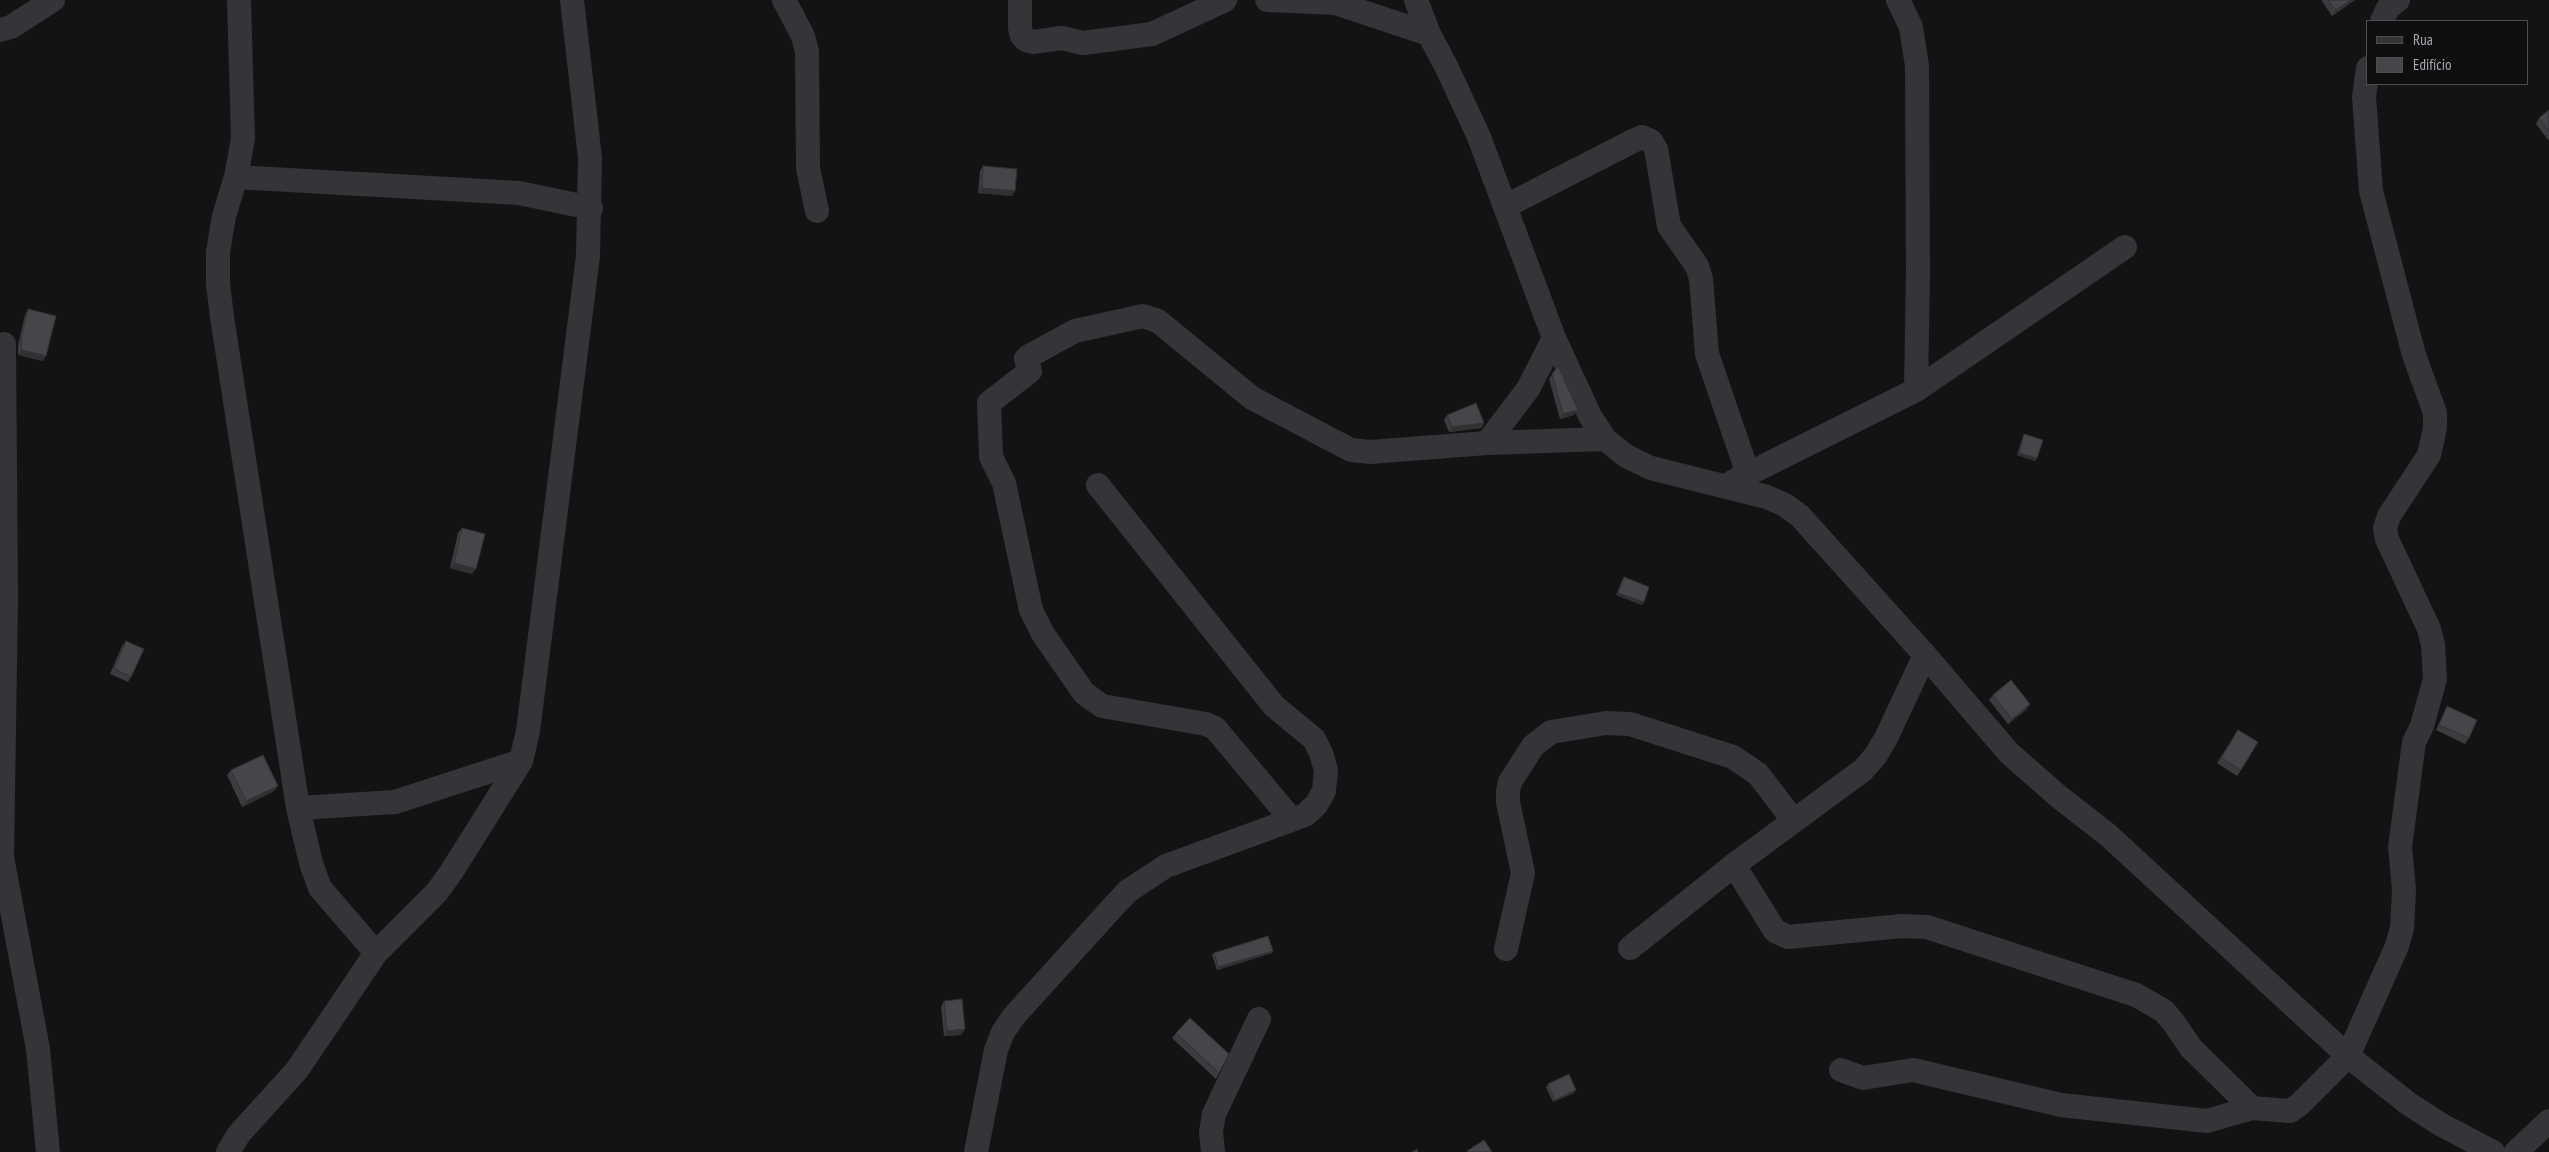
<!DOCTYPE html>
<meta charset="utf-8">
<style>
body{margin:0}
#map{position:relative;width:2549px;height:1152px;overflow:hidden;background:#131314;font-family:"PT Sans Narrow",sans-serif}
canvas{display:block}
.legend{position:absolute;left:2366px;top:20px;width:162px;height:65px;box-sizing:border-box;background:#0e0e0f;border:1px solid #4b4d51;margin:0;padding:6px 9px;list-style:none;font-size:15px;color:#a6abb3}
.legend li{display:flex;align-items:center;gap:10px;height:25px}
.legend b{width:25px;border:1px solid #4b4d51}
</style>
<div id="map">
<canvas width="2549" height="1152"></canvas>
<ul class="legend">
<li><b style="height:6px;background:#343539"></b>Rua</li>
<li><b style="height:14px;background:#454649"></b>Edifício</li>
</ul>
</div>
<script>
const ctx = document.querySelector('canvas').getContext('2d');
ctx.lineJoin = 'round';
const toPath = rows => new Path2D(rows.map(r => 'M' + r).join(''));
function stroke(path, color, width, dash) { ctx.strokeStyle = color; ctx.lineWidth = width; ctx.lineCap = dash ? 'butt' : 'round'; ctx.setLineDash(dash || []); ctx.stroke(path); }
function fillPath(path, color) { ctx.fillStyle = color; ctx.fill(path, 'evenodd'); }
const minor = toPath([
 [239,0,243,139,236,177,224,216,218,252,218,284,222,317,298,808,311,863,320,888,376,953],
 [784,0,803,36,807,52,808,168,817,211],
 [1020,0,1020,28,1022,36,1026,40,1033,42,1062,38,1083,43,1152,34,1225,0],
 [1267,0,1336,3,1429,34],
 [1416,0,1429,34,1446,66,1479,137,1554,338,1590,416,1605,439,1626,456,1651,468,1767,497,1785,505,1800,516,1925,655,2009,753,2058,796,2108,835,2348,1056,2409,1104,2440,1124,2493,1152],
 [1898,0,1911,27,1917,66,1918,273,1916,390],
 [2382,21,2388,8,2398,0],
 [0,30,11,27,53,0],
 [236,177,519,193,591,208],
 [1506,206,1633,141,1642,137,1651,141,1656,149,1669,226,1697,266,1701,279,1707,354,1748,474],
 [4,344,6,599,2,857,38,1049,48,1152],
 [1487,443,1528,389,1554,338],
 [1734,481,1916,390,2125,247],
 [298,808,395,802,521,761],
 [1292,820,1215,728,1206,724,1102,706,1084,693,1043,634,1031,610,1004,483,991,457,989,403,1030,371,1026,359,1029,356,1075,331,1143,316,1158,321,1252,398,1351,450,1370,452,1487,443,1605,439],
 [1734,865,1775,931,1788,937,1902,926,1927,927,2136,995,2164,1011,2174,1023,2191,1048,2252,1108],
 [1630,948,1734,865,1863,770,1876,755,1886,738,1925,655],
 [1506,949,1523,873,1508,802,1508,791,1510,782,1533,746,1551,732,1606,723,1630,724,1733,757,1758,774,1794,821],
 [1841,1070,1863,1078,1913,1070,2061,1105,2207,1121,2252,1108,2290,1111,2299,1105,2348,1056,2397,946,2402,928,2404,890,2400,847,2414,742,2422,726,2435,679,2433,645,2429,629,2387,539,2385,528,2389,516,2429,455,2435,428,2435,413,2414,355,2371,191,2364,97,2368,68],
 [228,1152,239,1134,297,1070,376,953,437,892,452,871,521,761,528,731,588,256,590,158,572,0],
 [976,1152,996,1050,1003,1032,1014,1016,1112,908,1128,891,1166,866,1305,815,1316,805,1324,791,1326,770,1321,753,1314,739,1274,706,1098,485],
 [1213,1152,1211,1132,1214,1114,1259,1019],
 [2516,1152,2549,1121]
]);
const wall = toPath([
 [2322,0,2355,0,2332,16,2322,1],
 [2549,110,2549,141,2536,124,2539,118],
 [983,166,1012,196,978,193,980,171],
 [28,309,43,361,18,355,18,345,25,315],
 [1558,366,1578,410,1574,415,1560,419,1549,379],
 [1447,415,1484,423,1481,428,1449,432,1444,420],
 [2024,434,2037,458,2035,461,2017,455,2023,436],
 [462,528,472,574,450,568,458,533],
 [1624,577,1644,602,1642,605,1616,595,1622,580],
 [126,641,131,677,128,682,110,674,122,646],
 [1993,695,2027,709,2008,724,1989,700],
 [2447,706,2469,738,2465,744,2436,730,2444,712],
 [2238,730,2241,770,2237,776,2217,763],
 [231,770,274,791,242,807,227,775],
 [1273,951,1272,953,1217,970,1212,955,1214,953],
 [944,1001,961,1035,944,1036,941,1007],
 [1176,1033,1219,1073,1216,1079,1172,1038],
 [1548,1084,1574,1093,1553,1102,1546,1087]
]);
const shadedWall = toPath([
 [2351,0,2355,0,2332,16,2336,10],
 [982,188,1015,191,1012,196,978,193],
 [22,350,46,356,43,361,18,355],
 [1578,410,1574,415,1560,419,1563,414],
 [1484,423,1481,428,1449,432,1452,427],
 [2019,453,2037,458,2035,461,2017,455],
 [454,563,476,569,472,574,450,568],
 [1618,593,1644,602,1642,605,1616,595],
 [2030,704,2027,709,2008,724,2012,719],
 [278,786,274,791,242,807,246,801],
 [1273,951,1272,953,1217,970,1218,967],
 [965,1029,961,1035,944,1036,947,1031],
 [1576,1090,1574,1093,1553,1102,1555,1100]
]);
const building = toPath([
 [2328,0,2351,0,2336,10,2328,0],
 [2549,110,2549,131,2539,118,2549,110],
 [983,166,1017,169,1015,191,982,188,983,166],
 [28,309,56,316,46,356,22,350,21,339,28,309],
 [1558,366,1578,410,1563,414,1552,374,1558,366],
 [1476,403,1484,423,1452,427,1447,415,1476,403],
 [2024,434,2043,440,2037,458,2019,453,2024,434],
 [462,528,485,534,476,569,454,563,462,528],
 [1624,577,1649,587,1644,602,1618,593,1624,577],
 [126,641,144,649,131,677,114,669,126,641],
 [2011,680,2030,704,2012,719,1993,695,2011,680],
 [2447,706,2477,720,2469,738,2439,725,2447,706],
 [2238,730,2258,742,2241,770,2221,758,2238,730],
 [263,755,278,786,246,801,231,770,263,755],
 [1268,936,1273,951,1218,967,1214,953,1268,936],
 [962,999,965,1029,947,1031,944,1001,962,999],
 [1190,1018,1229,1054,1219,1073,1176,1033,1190,1018],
 [1569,1074,1576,1090,1555,1100,1548,1084,1569,1074],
 [1484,1140,1492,1152,1468,1152,1467,1151,1484,1140],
 [1417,1149,1418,1152,1412,1152,1417,1149]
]);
stroke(minor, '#343539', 24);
fillPath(wall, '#3b3c3f');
fillPath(shadedWall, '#303133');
fillPath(building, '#454649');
stroke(building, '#303133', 1);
</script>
